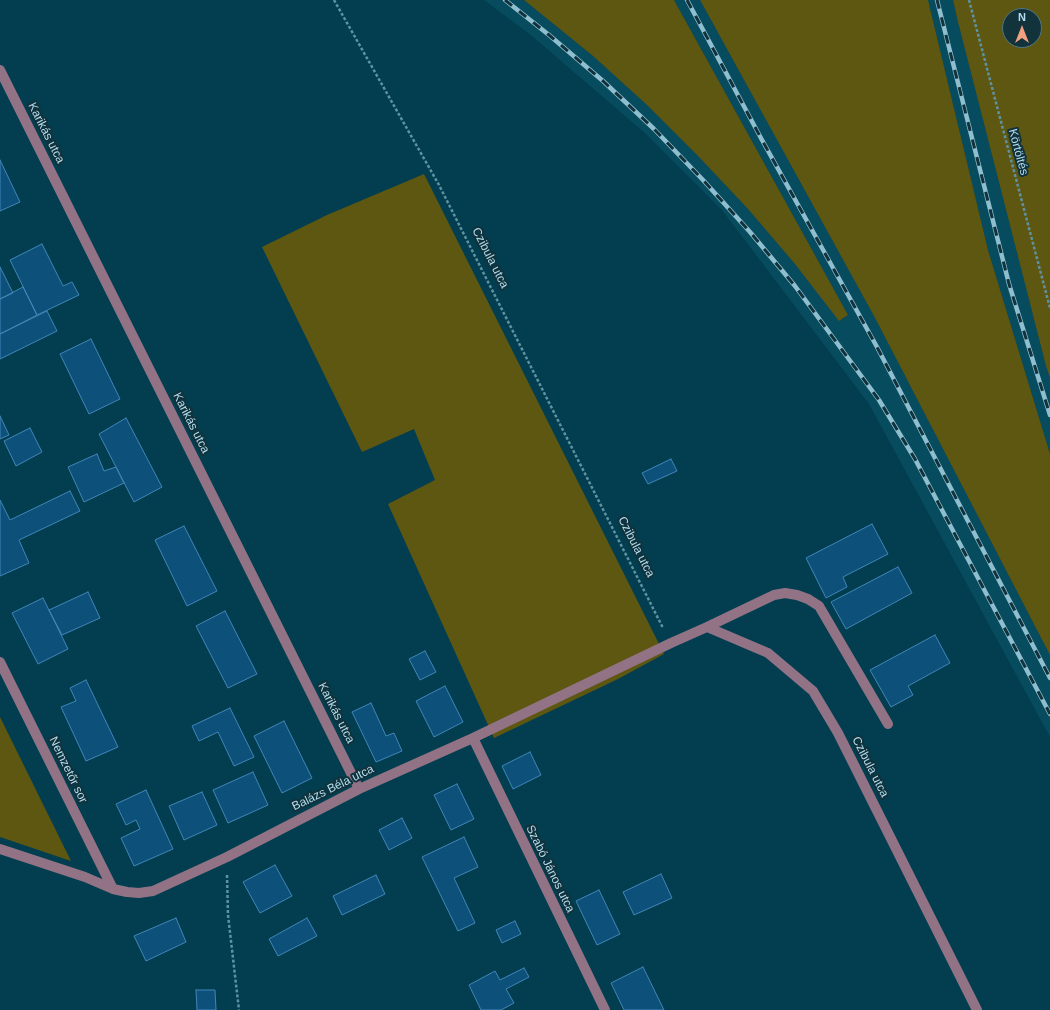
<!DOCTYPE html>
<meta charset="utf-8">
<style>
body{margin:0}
#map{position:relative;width:1050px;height:1010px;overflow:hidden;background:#023e4f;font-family:Helvetica,sans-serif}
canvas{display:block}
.north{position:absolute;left:1002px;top:8px;width:40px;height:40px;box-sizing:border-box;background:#12323c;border:1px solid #527784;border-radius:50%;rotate:0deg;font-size:11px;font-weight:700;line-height:16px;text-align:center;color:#b2deef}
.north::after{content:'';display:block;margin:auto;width:14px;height:18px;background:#f2a07f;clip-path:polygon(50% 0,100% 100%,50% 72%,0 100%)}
</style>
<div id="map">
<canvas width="1050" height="1010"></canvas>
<div class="north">N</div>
</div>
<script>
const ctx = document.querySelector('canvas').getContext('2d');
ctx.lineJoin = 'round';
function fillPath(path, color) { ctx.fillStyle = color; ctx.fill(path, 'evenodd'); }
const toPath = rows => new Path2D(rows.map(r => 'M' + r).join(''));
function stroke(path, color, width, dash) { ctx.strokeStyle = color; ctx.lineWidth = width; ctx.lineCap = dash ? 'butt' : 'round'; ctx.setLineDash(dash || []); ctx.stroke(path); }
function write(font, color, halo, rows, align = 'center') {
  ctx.font = font + ' Helvetica,sans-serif'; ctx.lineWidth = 4; ctx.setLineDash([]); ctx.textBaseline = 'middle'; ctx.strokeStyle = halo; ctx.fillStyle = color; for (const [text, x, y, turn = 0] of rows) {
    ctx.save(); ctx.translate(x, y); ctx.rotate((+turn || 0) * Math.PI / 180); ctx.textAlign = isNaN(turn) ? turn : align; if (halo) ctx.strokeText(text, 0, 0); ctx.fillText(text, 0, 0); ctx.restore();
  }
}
const built = toPath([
 [484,0,524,0,593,56,647,105,698,156,748,209,795,264,840,321,848,315,674,0,700,0,874,316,1050,655,1050,737,869,404,722,210,646,134,532,36],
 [928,0,953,0,958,22,1046,366,1050,378,1050,454,988,250]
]);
const green = toPath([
 [524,0,674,0,848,315,839,321,795,264,748,209,698,156,647,105,593,56],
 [700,0,928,0,988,250,1050,454,1050,655,874,316],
 [953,0,1050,0,1050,378,1046,366,958,22],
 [1010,16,1034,16,1034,40,1010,40],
 [424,174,664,654,618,679,494,738,388,504,435,480,414,429,362,452,262,247,327,215],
 [0,717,71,861,0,837]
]);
const building = toPath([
 [0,160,20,202,0,211,0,160],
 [42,244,63,286,72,282,79,295,37,315,10,260,42,244],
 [0,267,13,293,0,299,0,267],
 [23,287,37,315,0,334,0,299,23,287],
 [47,311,57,331,0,359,0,334,47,311],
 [91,339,120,399,89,414,60,354,91,339],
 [0,416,9,435,0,439,0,416],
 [126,418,162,487,134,502,99,434,126,418],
 [30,428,42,452,16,466,4,441,30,428],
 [97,454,104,471,116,467,124,483,84,502,68,467,97,454],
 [671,459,677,471,648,484,642,473,671,459],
 [70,491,80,511,19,540,29,563,0,576,0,500,10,520,70,491],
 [872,524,888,554,843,577,847,587,826,598,806,558,872,524],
 [184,526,217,591,187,606,155,540,184,526],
 [898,567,912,593,846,629,831,602,898,567],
 [88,592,100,618,62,635,49,610,88,592],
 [43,598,68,649,38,664,12,613,43,598],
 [225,611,257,674,228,688,196,626,225,611],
 [935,635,950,663,908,686,913,695,891,707,870,670,935,635],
 [425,651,436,672,420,680,409,659,425,651],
 [86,680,118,747,86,761,61,707,76,701,70,688,86,680],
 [445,686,463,722,434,737,416,701,445,686],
 [371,703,386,736,394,733,402,751,376,762,352,712,371,703],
 [230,708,254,757,234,766,218,732,199,741,192,726,230,708],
 [284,721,312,778,282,793,254,736,284,721],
 [530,752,541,775,513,789,502,766,530,752],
 [253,772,268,805,228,823,213,790,253,772],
 [457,784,474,819,451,830,434,795,457,784],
 [146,790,173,849,134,866,121,838,140,829,136,820,126,825,116,804,146,790],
 [202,792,217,825,184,840,169,806,202,792],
 [402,818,412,838,389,850,379,830,402,818],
 [464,837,478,867,454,878,475,923,458,931,422,857,464,837],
 [275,865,292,896,260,913,243,882,275,865],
 [661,874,672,898,634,915,623,892,661,874],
 [376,875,385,894,342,915,333,896,376,875],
 [599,890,620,934,597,945,576,901,599,890],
 [176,918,186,942,146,961,134,936,176,918],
 [307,918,317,936,278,956,269,939,307,918],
 [515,921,521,934,502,943,496,930,515,921],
 [643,967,664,1010,624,1010,611,983,643,967],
 [524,968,529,977,506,989,514,1003,501,1010,481,1010,469,985,495,971,500,980,524,968],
 [196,990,215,990,216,1010,197,1010,196,990]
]);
const path = toPath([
 [334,0,439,185,663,628],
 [969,0,1050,308],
 [227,875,228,915,239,1010]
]);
const minor = toPath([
 [0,70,359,789],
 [707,627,774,595,785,593,797,595,808,599,819,606,888,724],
 [0,662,113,889],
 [473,738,605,1010],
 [0,849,85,877,113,889,127,892,139,893,153,891,227,857,359,789,473,738,671,643,707,627,768,653,813,691,838,733,977,1010]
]);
const rail = toPath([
 [505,0,549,35,603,81,654,129,703,180,750,232,795,286,879,400,915,459,1050,714],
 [687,0,762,140,877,347,1050,678],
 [937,0,1009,284,1050,415]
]);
const streetNames = [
 ["Karikás utca",46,133,63],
 ["Körtöltés",1018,152,75],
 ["Czibula utca",490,258,63],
 ["Karikás utca",191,423,63],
 ["Czibula utca",636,547,63],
 ["Karikás utca",336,713,63],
 ["Czibula utca",870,767,63],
 ["Nemzetőr sor",68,770,64],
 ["Balázs Béla utca",333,788,-26],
 ["Szabó János utca",550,869,64]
];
fillPath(built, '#074b5e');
fillPath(green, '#5e5712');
fillPath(building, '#0d517b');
stroke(building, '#4186b8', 1);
stroke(path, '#5e91a2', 2.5, [3, 2]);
stroke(minor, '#927385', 10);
stroke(rail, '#8fbecf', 4.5);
stroke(rail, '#12323c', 3, [9]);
write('12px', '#b2deef', '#12323c', streetNames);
</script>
